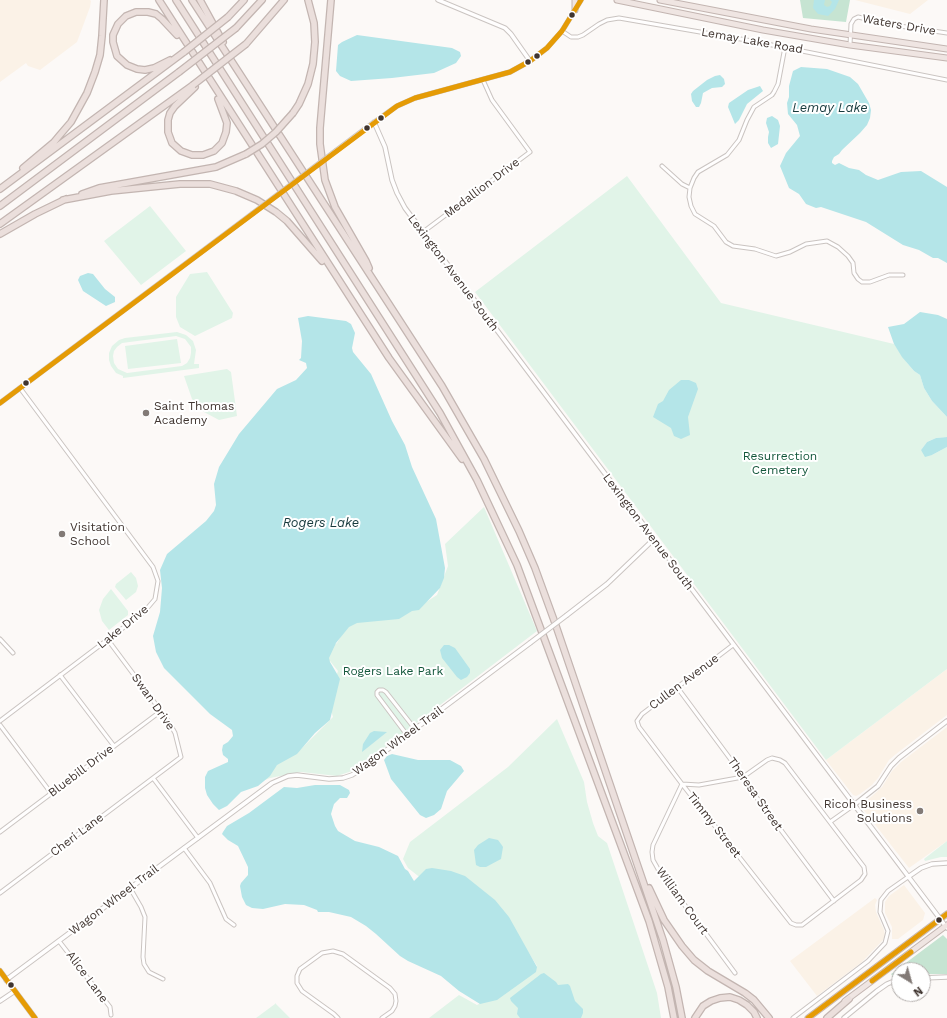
<!DOCTYPE html>
<style>
body{margin:0}
#map{position:relative;width:947px;height:1018px;overflow:hidden;background:#fcf9f7;font-family:"Work Sans",sans-serif}
canvas{display:block}
.north{position:absolute;left:891px;top:962px;width:40px;height:40px;box-sizing:border-box;background:#fff;border:1px solid #b3aeac;border-radius:50%;rotate:143deg;font-size:11px;font-weight:700;line-height:16px;text-align:center;color:#403530}
.north::after{content:'';display:block;margin:auto;width:14px;height:18px;background:#827a76;clip-path:polygon(50% 0,100% 100%,50% 72%,0 100%)}
</style>
<div id="map">
<canvas width="947" height="1018"></canvas>
<div class="north">N</div>
</div>
<script>
const ctx = document.querySelector('canvas').getContext('2d');
ctx.lineJoin = 'round';
function fillPath(path, color) { ctx.fillStyle = color; ctx.fill(path, 'evenodd'); }
const toPath = rows => new Path2D(rows.map(r => 'M' + r).join(''));
function stroke(path, color, width, dash) { ctx.strokeStyle = color; ctx.lineWidth = width; ctx.lineCap = dash ? 'butt' : 'round'; ctx.setLineDash(dash || []); ctx.stroke(path); }
function write(font, color, halo, rows, align = 'center') {
  ctx.font = font + ' "Work Sans",sans-serif'; ctx.lineWidth = 4; ctx.setLineDash([]); ctx.textBaseline = 'middle'; ctx.strokeStyle = halo; ctx.fillStyle = color; for (const [text, x, y, turn = 0] of rows) {
    ctx.save(); ctx.translate(x, y); ctx.rotate((+turn || 0) * Math.PI / 180); ctx.textAlign = isNaN(turn) ? turn : align; if (halo) ctx.strokeText(text, 0, 0); ctx.fillText(text, 0, 0); ctx.restore();
  }
}
const commercial = toPath([
 [0,0,90,0,91,1,90,7,77,42,40,70,28,66,26,63,0,82],
 [855,0,928,0,910,14],
 [947,669,947,715,896,754,889,760,878,778,872,785,860,794,856,796,853,795,826,760],
 [947,727,947,841,909,868,862,808,862,805,882,787,892,771,901,762],
 [904,885,925,913,923,920,898,939,892,939,892,927,885,913,885,902,889,896],
 [875,898,877,900,875,905,876,912,884,930,885,935,883,940,862,962,817,996,790,961]
]);
const green = toPath([
 [627,176,721,303,894,344,908,364,914,371,920,375,924,388,932,401,947,417,947,437,936,438,927,442,921,450,932,455,947,447,947,669,826,760,475,292],
 [150,206,186,251,141,285,104,241],
 [207,272,233,313,232,318,195,336,180,327,176,317,176,297,190,274],
 [177,332,186,335,193,341,196,350,194,364,199,364,199,368,123,378,123,376,116,373,111,366,109,360,109,353,112,346,119,340,125,338],
 [176,336,185,339,191,347,191,353,190,358,187,363,182,366,127,373,118,369,114,363,113,356,114,351,117,347,122,343],
 [177,339,181,363,128,369,125,346],
 [227,369,231,372,237,416,219,420,204,412,192,399,184,376],
 [484,507,537,631,355,770,337,776,301,772,270,778,265,780,268,765,301,749,333,717,328,699,338,671,330,661,324,660,330,647,337,643,346,627,358,620,417,608,437,595,448,566,445,544],
 [131,572,136,578,138,586,136,592,126,600,115,587,116,584],
 [111,589,128,611,128,615,109,630,102,621,99,610,103,599],
 [557,719,584,782,587,802,593,823,598,836,607,843,657,993,661,1018,429,1018,459,995,477,1005,492,997,537,966,508,920,422,879,408,868,403,859,410,842,508,767],
 [947,841,947,857,941,857,925,861,924,859],
 [275,1003,290,1018,256,1018,275,1004]
]);
const forest = toPath([
 [800,0,850,0,846,22,803,18],
 [943,935,947,939,947,974,923,974,923,970,899,970,899,976,893,977,891,974]
]);
const water = toPath([
 [814,0,825,0,824,5,827,7,830,6,832,2,830,0,839,0,835,9,828,16,818,14,813,8],
 [357,35,452,48,460,52,461,56,456,63,434,73,392,78,351,81,340,76,336,71,338,45,342,42],
 [801,67,827,69,850,77,858,84,869,103,871,110,870,118,867,125,860,133,842,150,839,154,834,157,832,161,832,163,835,165,839,163,849,168,859,170,866,175,878,180,901,172,921,171,947,187,947,263,938,258,933,258,919,250,903,245,866,222,821,207,816,208,806,204,799,194,789,188,780,166,786,153,800,136,797,125,788,114,787,103,789,97,789,86,793,71],
 [720,75,724,79,725,84,722,87,712,88,703,93,701,103,699,107,696,107,692,101,691,94,693,91,707,80,715,76],
 [760,86,763,91,747,104,739,120,735,124,728,107,729,103,748,90],
 [772,116,778,120,780,126,778,144,771,148,768,143,768,137,769,132,766,123,767,118],
 [88,273,93,274,105,289,115,297,115,302,106,306,83,291,78,280,80,276],
 [920,312,938,315,947,319,947,417,932,401,924,388,920,375,914,371,902,357,894,344,888,327,904,324],
 [308,316,346,321,351,324,355,333,352,348,353,352,371,374,375,383,392,421,405,445,412,467,436,519,445,568,444,578,440,588,419,610,412,611,399,619,357,623,349,627,336,643,329,658,330,662,340,679,330,720,315,733,297,754,277,765,270,776,258,786,241,792,227,806,219,810,213,804,207,795,205,788,205,777,208,771,228,762,228,759,223,755,222,750,223,745,228,742,233,736,232,730,210,714,164,668,156,652,153,636,160,612,162,588,160,570,167,554,206,521,214,511,216,505,214,484,219,467,239,434,277,389,296,380,307,368,306,363,299,360,301,358,302,341,298,318],
 [681,380,689,380,696,383,698,389,688,417,690,435,681,439,674,436,671,428,653,417,658,404,663,401,669,390],
 [947,437,947,447,932,455,925,457,921,450,927,442,936,438],
 [444,645,449,645,455,648,470,669,470,673,467,677,461,680,457,677,442,658,440,650],
 [374,731,387,732,362,752,363,744,370,733],
 [392,754,418,760,450,760,461,766,464,771,447,791,441,809,434,815,426,818,420,815,391,779,384,760,387,756],
 [315,785,340,785,349,790,350,793,347,798,340,798,334,804,331,814,335,826,338,831,355,841,379,847,398,856,405,869,408,871,414,881,426,869,432,868,451,871,465,876,495,900,509,917,537,967,536,972,497,1000,480,1004,459,991,441,976,408,961,400,956,376,934,366,926,351,917,329,912,318,912,317,910,304,905,285,904,263,909,252,908,246,905,242,897,240,886,241,883,248,875,248,867,238,846,228,840,222,834,223,832,227,826,249,813,284,787,297,788],
 [489,838,498,840,501,844,503,847,501,859,486,867,480,867,476,865,474,850,478,845],
 [544,973,556,982,558,985,568,984,570,986,575,1001,583,1009,583,1013,581,1018,520,1018,517,1014,518,1008,511,1001,510,998,541,974]
]);
const minor = toPath([
 [562,31,571,37,578,37,583,35,599,24,607,20,619,18,752,41,947,80],
 [850,45,851,24,854,19,858,17,893,25,947,33],
 [785,47,778,84,774,92,772,95,754,107,747,120,739,140,727,155,698,172,694,178,690,188,689,197,691,206,695,214,714,226,726,242,733,246,755,249,776,256,790,252,806,244,827,241,838,247,848,256,853,263,854,273,858,279,862,282,870,282,889,275,903,275],
 [662,166,682,184,690,188],
 [423,232,530,152,492,100,483,80],
 [0,639,13,653],
 [733,645,642,714,637,721,639,727,682,784,791,923,796,925,802,925,861,880,865,874,864,867,785,763,780,760,772,758,767,760,743,777,699,785,682,784,653,845,652,852,653,860,658,869,735,973],
 [60,675,114,746],
 [677,687,740,772,751,790,834,901],
 [0,721,144,612,155,599,158,581,153,567,20,388],
 [0,725,51,793],
 [407,735,377,695,377,692,379,690,383,690,386,692,415,729],
 [153,778,198,838],
 [830,822,854,805],
 [0,832,161,711],
 [184,848,210,883,226,919,234,925],
 [130,888,141,907,145,917,143,957,144,964,149,972,163,979],
 [0,893,181,757,175,733,169,722,108,640],
 [59,941,110,1007,111,1015],
 [338,1018,334,1014,302,991,297,983,297,976,300,969,322,953,333,951,343,954,390,988,395,994,396,1001,395,1006,392,1011,382,1018],
 [793,1018,868,961,885,943,888,931,880,912,881,900,888,891,908,877]
]);
const tertiary = toPath([
 [438,0,505,28,511,34,530,61],
 [374,122,385,147,392,180,397,193,405,208,947,928],
 [337,150,369,126,397,106,415,98,510,72,530,61,547,48,562,31,581,0],
 [0,403,252,214],
 [567,615,607,584,654,539],
 [854,805,878,786,891,766,899,758,947,721],
 [908,877,921,868,932,864,947,863],
 [923,978,947,977],
 [6,980,272,783,288,776,297,775,329,779,343,778,352,775,360,770,530,643],
 [0,1001,15,991],
 [844,1018,877,991,887,984,899,979]
]);
const secondary = toPath([
 [0,971,35,1018]
]);
const trunk = toPath([
 [617,0,763,30,850,45,947,58],
 [660,0,811,29,947,49],
 [575,10,575,0],
 [845,1001,947,925],
 [808,1018,947,914]
]);
const motorway = toPath([
 [159,0,389,358,462,459],
 [176,0,440,413,477,480,517,565,649,921,668,987,674,1018],
 [192,0,442,386,484,459,519,531,535,568,555,623,663,940,676,987,682,1018],
 [200,0,223,42],
 [331,0,320,128,320,144,325,180,335,207,366,261,369,268],
 [228,17,244,0],
 [236,28,262,0],
 [246,44,284,0],
 [170,60,154,68,145,70,137,69,127,65,117,56,113,42,113,35,118,24,126,16,136,12,148,12,156,14,162,19,177,35],
 [195,87,175,106,170,113,168,120,168,132,172,143,181,151,192,155,203,155,214,151,222,143,226,132,227,123,218,99],
 [293,113,299,104,308,84,313,64,315,42,314,23,308,0],
 [23,168,54,142,59,136,71,122,87,93,95,72,100,55,102,36,104,0],
 [0,189,184,52],
 [82,194,99,188,216,167,246,154],
 [63,200,111,191,180,184,210,184,236,191,257,200,276,212,287,221,322,261],
 [0,206,179,72],
 [0,224,193,85],
 [0,234,35,214,66,199],
 [649,888,664,920,682,946,694,960,708,971,745,993,754,1000,769,1018],
 [695,1018,703,1006,711,1001,720,998,730,997,739,1000,747,1005,754,1012,757,1018],
 [827,1018,849,999]
]);
const tertiaryBridge = toPath([
 [252,214,337,150],
 [530,643,567,615]
]);
const motorwayBridge = toPath([
 [184,52,228,17],
 [179,72,236,28],
 [193,85,246,44],
 [246,154,262,144,276,132,293,113]
]);
const bus1 = toPath([
 [0,403,397,106,415,98,510,72,530,61,547,48,562,31,581,0],
 [0,971,35,1018],
 [872,981,911,952],
 [808,1018,947,914]
]);
const markers = [
 [572,15,3.5,"#403530"],
 [537,56,3.5,"#403530"],
 [528,62,3.5,"#403530"],
 [381,118,3.5,"#403530"],
 [367,128,3.5,"#403530"],
 [26,383,3.5,"#403530"],
 [146,413,4,"#827a76"],
 [62,534,4,"#827a76"],
 [920,811,4,"#827a76"],
 [939,920,3.5,"#403530"],
 [11,985,3.5,"#403530"]
];
const streetNames = [
 ["Waters Drive",899,25,10],
 ["Lemay Lake Road",752,41,10],
 ["Medallion Drive",482,188,-37],
 ["Lexington Avenue South",453,273,53],
 ["Lexington Avenue South",648,532,53],
 ["Lake Drive",123,627,-39],
 ["Cullen Avenue",684,682,-37],
 ["Swan Drive",153,702,55],
 ["Wagon Wheel Trail",398,741,-36],
 ["Bluebill Drive",81,771,-37],
 ["Theresa Street",755,794,55],
 ["Timmy Street",714,825,52],
 ["Cheri Lane",77,835,-37],
 ["Wagon Wheel Trail",114,900,-37],
 ["William Court",682,901,54],
 ["Alice Lane",87,977,53]
];
const poiNames = [
 ["Saint Thomas",154,406],
 ["Academy",154,420],
 ["Visitation",70,527],
 ["School",70,541],
 ["Ricoh Business",912,804,"right"],
 ["Solutions",912,818,"right"]
];
const parkNames = [
 ["Resurrection",780,456],
 ["Cemetery",780,470],
 ["Rogers Lake Park",393,671]
];
const waterNames = [
 ["Lemay Lake",830,108],
 ["Rogers Lake",321,523]
];
fillPath(commercial, '#fbf2e7');
fillPath(green, '#e1f4e8');
fillPath(forest, '#c6e4d2');
fillPath(water, '#b4e5e8');
stroke(minor, '#cac4c1', 5);
stroke(tertiary, '#cac4c1', 5.5);
stroke(secondary, '#cac4c1', 6);
stroke(trunk, '#c3b5b1', 7);
stroke(motorway, '#c3b5b1', 8);
stroke(minor, '#fffefe', 3);
stroke(tertiary, '#fffefe', 3.5);
stroke(secondary, '#fffefe', 4);
stroke(trunk, '#efe5e2', 5);
stroke(motorway, '#ebdfdc', 5.5);
stroke(tertiaryBridge, '#cac4c1', 5.5, []);
stroke(motorwayBridge, '#c3b5b1', 8, []);
stroke(tertiaryBridge, '#fffefe', 3.5);
stroke(motorwayBridge, '#ebdfdc', 5.5);
stroke(bus1, '#e59b05', 5);
for (const [x, y, r, color] of markers) { const dot = new Path2D(); dot.arc(x, y, r, 0, 2 * Math.PI); ctx.fillStyle = color; ctx.fill(dot); stroke(dot, '#fff', 1.5); }
write('12px', '#403530', '#fff', streetNames);
write('12px', '#403530', '#fff', poiNames, 'left');
write('12px', '#12563a', '#fff', parkNames);
write('italic 13px', '#16393c', '#fff', waterNames);
</script>
